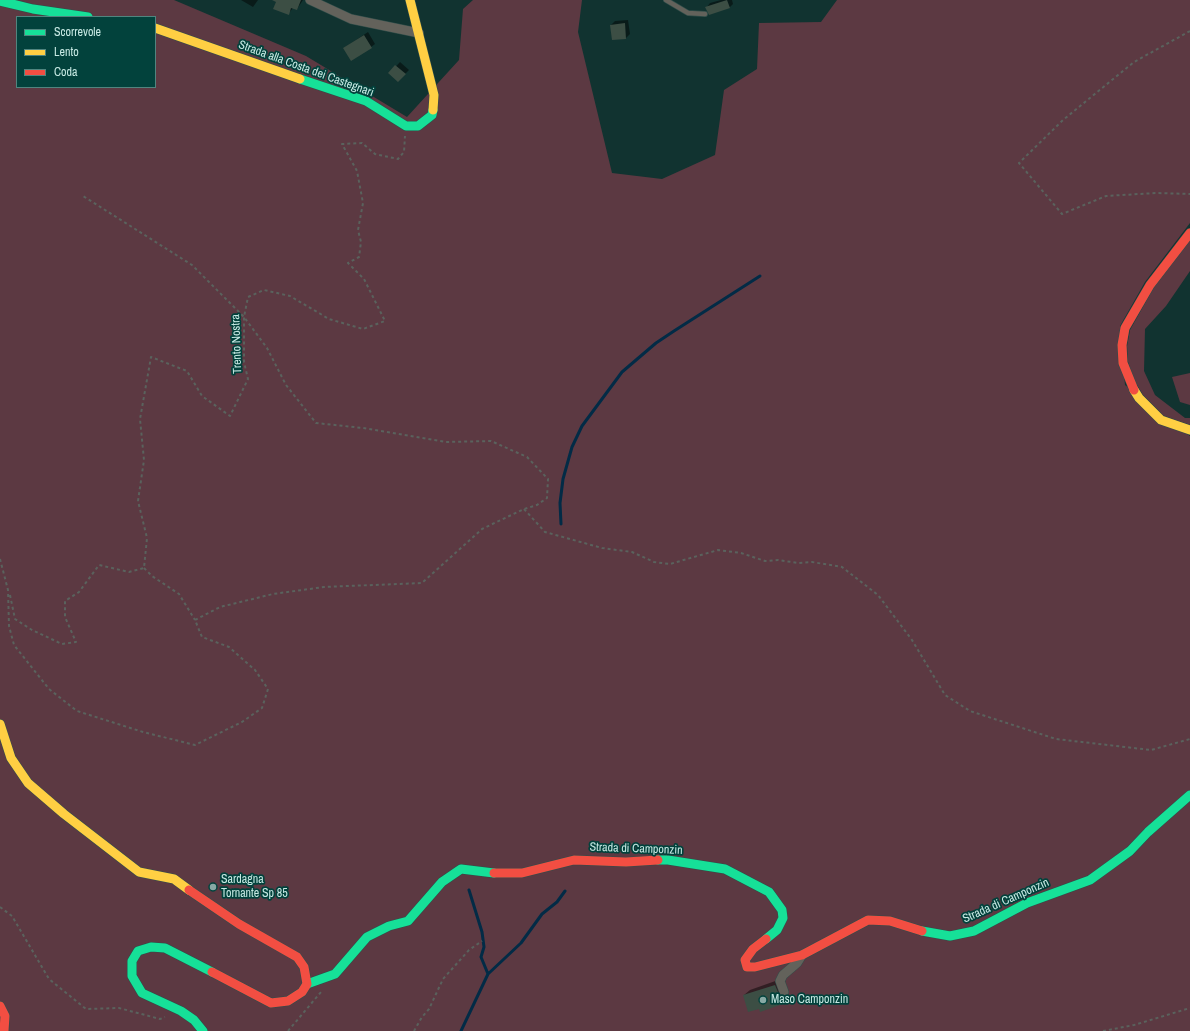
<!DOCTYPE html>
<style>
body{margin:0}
#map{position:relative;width:1190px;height:1031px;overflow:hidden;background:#113330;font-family:"Archivo Narrow",sans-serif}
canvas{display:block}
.legend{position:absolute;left:16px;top:16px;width:140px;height:72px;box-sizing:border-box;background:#02423c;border:1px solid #50857f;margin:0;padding:5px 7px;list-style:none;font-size:12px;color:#c6e9e3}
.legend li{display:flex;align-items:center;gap:8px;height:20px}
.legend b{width:20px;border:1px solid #50857f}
</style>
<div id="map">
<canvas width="1190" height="1031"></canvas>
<ul class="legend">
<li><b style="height:5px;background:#16e098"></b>Scorrevole</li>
<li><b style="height:5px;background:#ffcf43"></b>Lento</li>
<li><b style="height:5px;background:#f24e42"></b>Coda</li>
</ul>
</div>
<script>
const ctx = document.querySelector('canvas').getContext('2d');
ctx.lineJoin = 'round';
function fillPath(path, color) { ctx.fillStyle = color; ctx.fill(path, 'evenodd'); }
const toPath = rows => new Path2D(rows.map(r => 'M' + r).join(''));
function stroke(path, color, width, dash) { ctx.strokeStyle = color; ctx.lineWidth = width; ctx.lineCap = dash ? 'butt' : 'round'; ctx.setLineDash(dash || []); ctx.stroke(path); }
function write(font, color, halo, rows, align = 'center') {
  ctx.font = font + ' "Archivo Narrow",sans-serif'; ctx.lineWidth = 3.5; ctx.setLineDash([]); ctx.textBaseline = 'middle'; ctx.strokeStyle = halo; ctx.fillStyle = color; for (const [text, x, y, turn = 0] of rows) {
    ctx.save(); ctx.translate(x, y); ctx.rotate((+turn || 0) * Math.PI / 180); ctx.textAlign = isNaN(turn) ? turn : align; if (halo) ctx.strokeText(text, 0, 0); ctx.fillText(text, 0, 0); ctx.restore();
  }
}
const green = toPath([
 [0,0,174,0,306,56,407,117,459,60,463,9,473,0,582,0,578,32,612,173,662,179,715,155,724,90,757,69,759,23,821,22,837,0,1190,0,1190,223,1145,282,1120,326,1125,385,1190,436,1190,1031,0,1031],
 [17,17,155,17,155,87,17,87],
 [1190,240,1190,271,1166,306,1145,329,1144,371,1155,395,1185,418,1190,418,1190,425,1164,416,1143,395,1134,380,1128,362,1127,346,1130,330,1154,287],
 [1190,373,1190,405,1180,402,1172,377]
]);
const shadow = toPath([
 [241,0,258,0,253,7],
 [278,0,303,0,297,9,293,8,288,14],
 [721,0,732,0,733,4,729,8,707,7,710,3],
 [628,20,630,34,626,38,611,25,615,21],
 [368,32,375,44,371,47,344,48],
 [400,62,409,70,398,81,390,73],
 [781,979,788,997,782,1003,744,995,750,990]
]);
const stream = toPath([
 [561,524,560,503,563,479,572,447,582,426,622,372,656,343,674,331,760,276],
 [469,890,482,932,484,947,481,957,488,974],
 [461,1031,488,974,521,943,542,914,557,902,565,891]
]);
const building = toPath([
 [272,0,301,0,297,10,291,8,289,15,273,9,276,2],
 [727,0,730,8,709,15,705,7],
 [625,23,626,39,612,40,610,25],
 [364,35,372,48,351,61,343,48],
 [395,65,406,74,398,82,388,73],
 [775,985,783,1004,760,1012,759,1009,748,1012,743,995]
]);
const path = toPath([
 [1190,31,1134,62,1063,120,1019,163,1062,214,1106,196,1156,193,1190,194],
 [524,509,545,532,602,548,632,552,654,562,670,564,718,550,741,553,765,561,778,560,798,563,812,562,842,567,878,595,912,640,945,695,970,711,1056,739,1151,750,1190,739],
 [0,559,8,590,9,626,14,645,49,689,77,711,143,732,195,745,242,722,262,708,268,689,255,670,229,647,202,637,195,620,220,607,273,594,324,587,422,583,482,529,524,509,537,505,547,498,548,479,527,457,491,441,446,442,363,428,316,423,286,385,267,348,244,317,192,265,83,196],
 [144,568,152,576,179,594,195,620],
 [10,595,15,619,32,630,62,644,76,642,65,617,65,601,79,592,99,565,129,572,144,568,147,538,138,501,144,460,140,419,151,357,187,371,202,396,230,416,248,379,244,362,244,317,248,297,264,290,290,296,329,319,363,329,385,321,364,279,348,263,359,257,361,242,358,230,363,203,357,171,342,144,362,143,375,154,398,159,404,152,405,136],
 [0,907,12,916,49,979,86,1009,119,1008,160,1019,165,1017],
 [288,1031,321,992],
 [414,1031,422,1017,429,1009,443,979,469,950,482,941],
 [1103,1031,1134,1025,1190,1008]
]);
const lane = toPath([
 [666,0,688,13,705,14]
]);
const street = toPath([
 [310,0,351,19,419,33],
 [784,992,780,981,783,975,797,963,802,955]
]);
const fast = toPath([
 [0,1,33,9,88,17],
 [300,79,366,101,406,126,418,126,432,115,433,110],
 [658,860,668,860,725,869,769,892,782,910,783,918,777,930,766,939],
 [922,931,950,936,974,931,1027,903,1090,880,1130,851,1148,832,1190,795],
 [307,984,335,974,367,937,389,926,408,921,442,882,461,869,494,873],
 [203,1031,194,1020,181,1011,142,993,132,976,132,961,138,951,151,947,165,948,212,972]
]);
const slow = toPath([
 [410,0,434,95,433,110],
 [155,28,300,79],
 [1134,390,1139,398,1161,420,1190,430],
 [0,724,11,758,28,783,64,814,139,872,174,879,189,890]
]);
const jam = toPath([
 [1134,390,1123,363,1122,345,1125,328,1150,285,1190,233],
 [494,873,522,873,574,860,626,862,658,860],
 [189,890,239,924,297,957,304,967,307,984,302,992,288,1001,271,1003,212,972],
 [766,939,753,949,745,960,747,967,755,967,802,955,868,920,890,921,922,931],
 [0,1006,5,1016,4,1031]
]);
const markers = [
 [213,887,4,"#87a9a4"],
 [763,1000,4,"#87a9a4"]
];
const streetNames = [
 ["Strada alla Costa dei Castegnari",306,69,20],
 ["Trento Nostra",237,344,-92],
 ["Strada di Camponzin",636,849,2],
 ["Strada di Camponzin",1006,901,-24]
];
const poiNames = [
 ["Sardagna",221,880],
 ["Tornante Sp 85",221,894],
 ["Maso Camponzin",771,1000]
];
fillPath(green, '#5c3942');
fillPath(shadow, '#0007');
stroke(stream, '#022b46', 3);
fillPath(building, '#3c4e44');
stroke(lane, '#304e4a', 6);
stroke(street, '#304e4a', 10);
stroke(fast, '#304e4a', 10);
stroke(slow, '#304e4a', 10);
stroke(jam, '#304e4a', 10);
stroke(path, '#5a625d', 2, [3, 3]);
stroke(lane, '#63625b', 4.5);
stroke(street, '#63625b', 9);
stroke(fast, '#16e098', 9);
stroke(slow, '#ffcf43', 9);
stroke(jam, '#f24e42', 9);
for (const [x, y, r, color] of markers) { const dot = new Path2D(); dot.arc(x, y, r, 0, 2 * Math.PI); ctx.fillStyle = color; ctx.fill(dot); stroke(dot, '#02423c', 1.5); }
write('12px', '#c6e9e3', '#02423c', streetNames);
write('12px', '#c6e9e3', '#02423c', poiNames, 'left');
</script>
